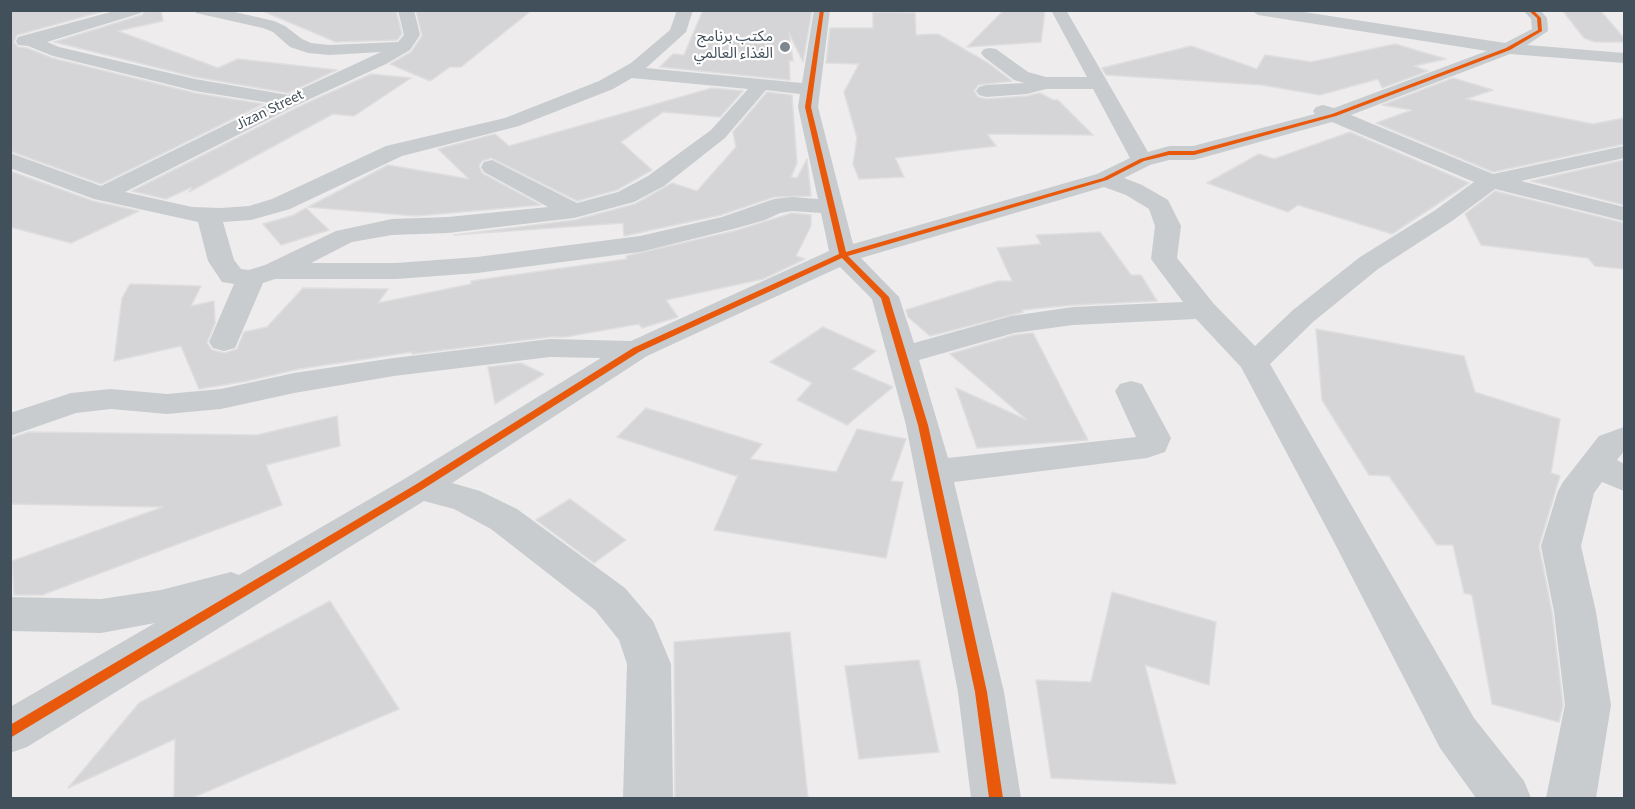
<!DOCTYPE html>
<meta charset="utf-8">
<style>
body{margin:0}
#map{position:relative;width:1635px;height:809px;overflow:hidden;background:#eeecec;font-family:"Source Sans 3",sans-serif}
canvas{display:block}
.frame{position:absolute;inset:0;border:12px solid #42505b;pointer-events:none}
</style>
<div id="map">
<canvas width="1635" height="809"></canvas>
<div class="frame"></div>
</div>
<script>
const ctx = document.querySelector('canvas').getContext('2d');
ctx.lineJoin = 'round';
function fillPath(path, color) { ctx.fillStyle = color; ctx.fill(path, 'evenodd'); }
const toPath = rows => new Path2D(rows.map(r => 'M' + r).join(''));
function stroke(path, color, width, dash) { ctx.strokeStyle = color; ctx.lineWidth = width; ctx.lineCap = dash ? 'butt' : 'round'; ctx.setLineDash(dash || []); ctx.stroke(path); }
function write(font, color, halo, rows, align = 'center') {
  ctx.font = font + ' "Source Sans 3","Noto Sans Arabic",sans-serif'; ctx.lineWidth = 4.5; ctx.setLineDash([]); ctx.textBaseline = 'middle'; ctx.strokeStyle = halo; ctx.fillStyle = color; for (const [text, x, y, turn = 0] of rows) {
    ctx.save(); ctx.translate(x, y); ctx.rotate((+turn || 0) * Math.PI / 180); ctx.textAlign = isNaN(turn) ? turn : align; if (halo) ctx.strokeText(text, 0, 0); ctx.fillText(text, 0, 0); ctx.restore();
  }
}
const building = toPath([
 [10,10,108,10,17,35,14,42,18,47,27,48,52,58,195,93,263,104,101,184,10,151,10,10],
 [145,10,161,10,163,21,118,31,218,68,238,59,337,70,288,93,195,77,54,42,142,15,145,10],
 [260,10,396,10,402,34,397,40,336,42,260,10],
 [416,10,532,10,461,67,450,67,430,81,390,64,411,52,422,36,416,10],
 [703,10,812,10,803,62,789,33,793,61,789,61,790,80,660,67,673,54,684,55,703,10],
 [1004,10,1045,10,1041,42,967,47,1004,10],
 [1562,10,1600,10,1624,38,1624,42,1595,42,1584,38,1562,10],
 [873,12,915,13,916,35,938,34,988,63,1012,81,978,85,974,91,978,97,986,99,1027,96,1040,93,1053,100,1058,100,1093,135,987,134,996,146,895,158,904,177,859,179,853,164,857,138,844,92,859,64,826,63,830,28,873,28,873,12],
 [1395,44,1446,59,1414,66,1428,71,1382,88,1378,79,1320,95,1262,85,1106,75,1102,68,1191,46,1257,69,1265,55,1311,62,1395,44],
 [371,74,411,78,354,116,333,114,189,192,192,187,166,199,132,191,298,107,371,74],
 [1453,78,1493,90,1466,99,1593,124,1624,118,1624,144,1493,172,1376,123,1412,110,1382,105,1453,78],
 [712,88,743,91,720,117,663,112,621,142,652,170,617,190,577,201,491,158,482,161,479,166,482,173,541,205,416,216,308,207,388,165,469,179,438,149,495,134,509,146,712,88],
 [767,92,792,95,797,163,791,177,797,178,807,159,811,196,774,197,721,215,624,236,623,223,454,235,575,220,635,204,672,183,697,191,736,147,733,132,767,92],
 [1350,132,1469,183,1392,234,1298,205,1288,212,1207,183,1259,154,1274,159,1350,132],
 [1624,160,1624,205,1531,181,1624,160],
 [10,171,93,201,139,211,71,243,10,227,10,171],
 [1495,191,1624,223,1624,269,1595,266,1588,258,1481,245,1465,214,1495,191],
 [306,208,329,230,281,245,263,224,294,215,306,208],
 [792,213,811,215,811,226,796,256,805,259,763,279,666,300,678,317,642,328,639,324,565,337,550,337,412,354,412,352,299,369,247,381,199,389,181,346,114,361,122,298,130,284,201,286,191,306,214,301,215,323,207,343,212,350,225,353,237,349,244,332,267,327,303,288,388,289,378,303,471,284,471,281,627,259,626,256,738,230,792,213],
 [1100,232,1131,275,1141,275,1157,301,1073,305,1022,310,1023,312,930,336,908,317,906,310,998,281,1012,281,997,248,1041,244,1036,235,1100,232],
 [823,327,876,351,852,369,893,387,847,425,797,400,812,383,770,362,823,327],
 [1316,329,1464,356,1475,392,1560,419,1551,473,1560,476,1539,546,1552,612,1563,705,1559,722,1492,704,1472,595,1464,593,1453,545,1437,545,1389,476,1369,475,1342,432,1322,400,1316,329],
 [1033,333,1088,440,977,448,956,388,1027,420,950,354,1014,335,1033,333],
 [521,363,544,374,495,404,488,367,521,363],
 [646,408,762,444,750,459,836,472,857,429,906,439,891,481,903,482,886,558,714,530,738,475,736,476,617,437,646,408],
 [337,416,340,446,266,465,282,505,42,595,14,595,12,561,163,507,10,504,11,438,29,432,257,435,337,416],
 [570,499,626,540,594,563,536,520,570,499],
 [1112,592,1216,622,1209,685,1145,665,1176,784,1051,778,1036,680,1091,682,1112,592],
 [330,601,399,709,192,798,174,798,175,739,68,788,139,703,330,601],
 [790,632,808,798,675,798,674,642,790,632],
 [919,660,939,752,859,759,845,666,919,660]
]);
const minor = toPath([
 [118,10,143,10,141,13,47,42,59,47,195,79,288,95,381,52,329,55,308,53,290,47,273,32,263,28,196,13,194,10,226,10,274,21,285,26,302,39,311,43,329,45,398,42,404,35,398,10,414,10,420,35,410,50,386,64,297,105,125,192,192,207,221,208,249,206,272,199,386,146,505,118,599,81,631,63,670,30,677,10,693,10,686,32,646,68,802,83,814,10,830,10,818,107,853,244,1097,174,1130,158,1093,89,1046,89,1027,94,986,97,979,95,976,91,979,87,986,85,1024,83,1014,80,984,57,981,53,984,49,990,48,996,49,1028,72,1046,77,1087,77,1051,10,1066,10,1148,152,1169,146,1193,146,1315,114,1313,111,1316,107,1323,105,1334,108,1487,51,1258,15,1251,10,1291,10,1505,43,1532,29,1531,19,1523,10,1540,10,1547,18,1548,31,1527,45,1624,53,1624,63,1510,54,1351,115,1493,174,1624,146,1624,158,1521,181,1624,207,1624,221,1495,189,1452,221,1378,269,1313,322,1270,364,1474,718,1524,781,1531,798,1476,798,1440,748,1334,542,1241,367,1196,319,1073,325,1014,333,919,360,948,458,1136,437,1115,391,1120,384,1131,381,1142,384,1171,438,1165,452,1147,458,954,482,1004,692,1021,798,971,798,958,692,906,425,872,299,840,267,647,356,452,483,480,491,517,509,625,588,653,621,671,664,673,798,623,798,627,664,619,640,595,610,491,529,454,509,424,501,27,747,10,753,10,707,155,623,101,633,10,631,10,597,101,599,161,590,231,572,239,575,406,478,601,358,550,357,394,376,294,393,221,409,167,414,111,409,76,413,10,436,10,413,71,393,111,389,167,394,221,389,294,373,394,358,550,339,631,341,829,251,821,213,792,211,780,213,765,220,737,228,640,252,477,273,396,279,275,279,263,283,235,348,224,351,213,348,209,342,234,284,222,282,208,261,198,222,94,199,10,168,10,153,101,186,270,103,195,91,53,56,28,46,18,45,16,41,18,37,118,10],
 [632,78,748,89,711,130,648,176,618,192,577,203,492,160,484,162,481,167,484,172,548,207,448,217,392,219,336,231,265,265,249,270,241,269,234,260,223,222,251,220,290,209,402,156,519,126,613,89,632,78],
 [766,90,800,94,798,107,818,199,792,197,774,199,722,217,640,236,477,257,396,263,311,263,352,242,392,235,448,233,574,218,634,202,664,186,725,138,766,90],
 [1332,122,1474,182,1434,211,1360,257,1293,310,1255,346,1214,304,1177,258,1181,226,1168,200,1142,185,1124,178,1150,165,1169,160,1194,160,1332,122],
 [1104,187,1126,195,1149,209,1155,226,1151,259,1183,302,1073,307,1011,316,914,343,899,297,861,258,1104,187],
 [1624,427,1624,451,1617,460,1624,464,1624,491,1602,482,1594,493,1581,546,1596,612,1611,705,1596,798,1546,798,1565,705,1554,612,1541,546,1558,491,1563,482,1599,436,1624,427]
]);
const cycleway = toPath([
 [820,10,824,10,811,107,846,252,1103,178,1140,159,1169,151,1194,151,1332,114,1506,48,1538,30,1537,18,1528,10,1533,10,1541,18,1542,31,1510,50,1336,116,1194,155,1169,155,1144,161,1107,180,848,256,889,297,928,425,987,692,1003,798,989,798,975,692,918,425,881,298,842,258,639,352,423,489,10,738,10,725,415,485,633,348,839,254,805,107,820,10]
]);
const markers = [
 [785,47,6,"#7e878e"]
];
const farPoinames = [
 ["مكتب برنامج",773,38],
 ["الغذاء العالمي",773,55]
];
const farStreetnames = [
 ["Jizan Street",270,111,-26]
];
fillPath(building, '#d5d4d7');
stroke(building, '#dfdedf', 1.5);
fillPath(minor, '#c8ccce');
fillPath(cycleway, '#e8590c');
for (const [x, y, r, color] of markers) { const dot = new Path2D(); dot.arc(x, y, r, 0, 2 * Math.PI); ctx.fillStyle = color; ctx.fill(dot); stroke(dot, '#fff', 2); }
write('15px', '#42505b', '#fff', farPoinames, 'right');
write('15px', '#42505b', '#fff', farStreetnames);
</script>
